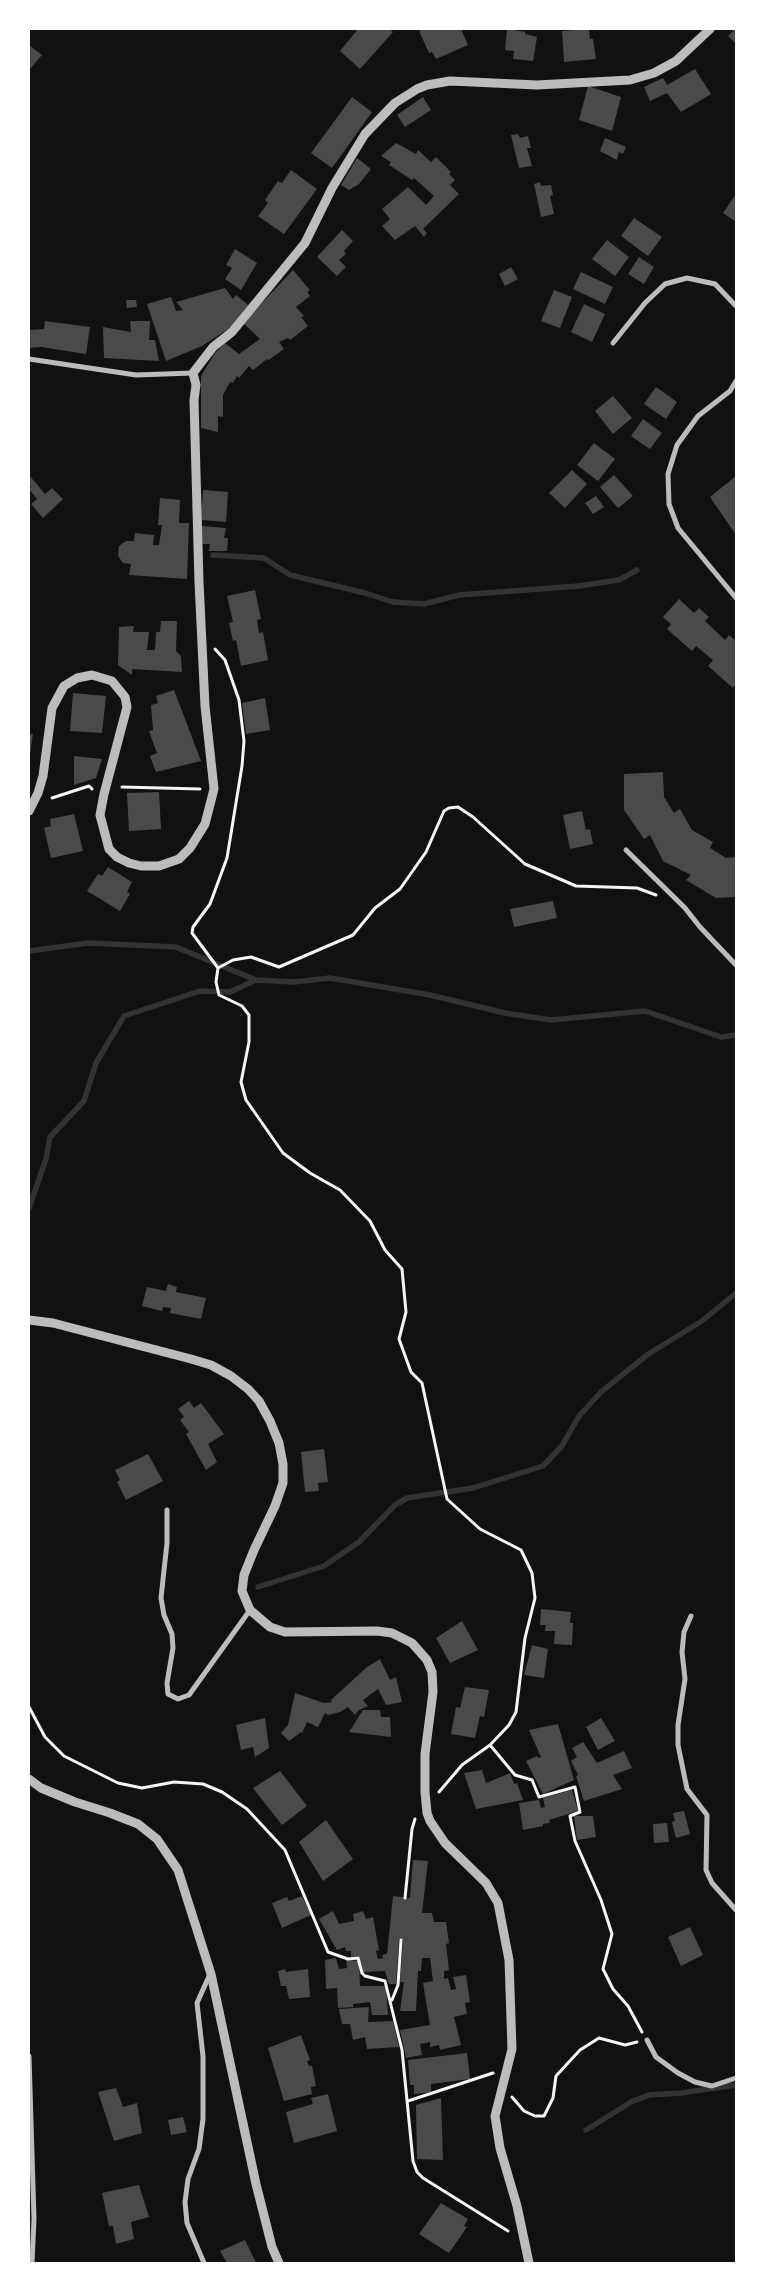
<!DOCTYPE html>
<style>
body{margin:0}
#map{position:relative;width:765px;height:2292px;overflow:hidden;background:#111;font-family:Manrope,sans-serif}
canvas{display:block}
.frame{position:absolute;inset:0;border:30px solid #fff;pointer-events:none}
</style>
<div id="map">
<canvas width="765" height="2292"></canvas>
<div class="frame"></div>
</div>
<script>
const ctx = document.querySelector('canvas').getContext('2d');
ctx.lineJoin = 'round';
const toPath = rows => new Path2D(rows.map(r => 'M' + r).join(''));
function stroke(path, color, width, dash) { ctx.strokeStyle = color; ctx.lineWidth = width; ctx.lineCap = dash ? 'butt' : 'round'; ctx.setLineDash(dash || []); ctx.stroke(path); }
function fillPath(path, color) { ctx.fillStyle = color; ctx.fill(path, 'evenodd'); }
const stream = toPath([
 [213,555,264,558,290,575,365,593,393,602,424,604,459,595,579,586,619,580,637,570],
 [29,951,88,943,176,947,256,980,294,982,330,978,430,995,505,1013,551,1020,645,1011,721,1037,736,1035],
 [29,1208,46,1159,50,1137,84,1101,96,1063,124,1016,200,991,230,992,256,980],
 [258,1587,324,1566,359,1542,395,1505,407,1498,473,1488,543,1466,562,1446,579,1416,601,1392,647,1355,702,1321,736,1293],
 [586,2130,631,2102,649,2095,681,2093,736,2085]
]);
const building = toPath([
 [358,29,389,29,393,32,360,69,340,51],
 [424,29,461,29,468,45,436,59,432,52,429,53,419,31],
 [507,29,525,32,525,34,537,37,533,61,513,59,514,51,505,50],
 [589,29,590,39,593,39,596,59,564,62,562,31],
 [735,29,736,29,736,44,728,36],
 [29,45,42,55,29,70],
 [695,69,711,94,681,112,667,93,650,101,644,87,663,78,667,85],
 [588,86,621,97,612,131,579,120],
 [352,97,372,112,332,168,311,153],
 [423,97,431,110,405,127,397,115],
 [518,134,520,138,528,136,531,148,527,148,532,166,519,168,511,135],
 [605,138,626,147,623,154,619,152,617,160,600,151],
 [396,143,416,154,418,150,431,162,436,157,451,172,449,174,455,180,450,185,459,194,423,229,427,233,424,237,415,226,395,240,382,226,390,219,382,209,408,187,426,205,434,196,414,178,412,180,389,165,391,162,381,156],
 [357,158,371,169,359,184,349,190,341,185],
 [291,170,317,189,284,234,258,216,268,203,265,200,278,181,282,183],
 [540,182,541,186,551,185,553,195,550,196,554,214,541,217,534,184],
 [736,194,736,222,723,213],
 [634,218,662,237,648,256,621,236],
 [342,230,353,241,344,251,346,254,339,260,346,267,337,276,317,257],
 [607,240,629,257,615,276,592,259],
 [235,249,257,263,241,290,225,279,232,268,226,265],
 [639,257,654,267,644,284,628,274],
 [511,267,518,279,505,286,499,274],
 [293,270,310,290,307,292,310,296,296,307,304,316,301,317,308,326,290,340,288,338,279,342,284,349,269,360,267,359,253,370,249,366,239,378,237,376,233,383,230,382,223,395,223,417,218,416,218,432,201,428,201,376,215,353,225,343,239,354,260,339,243,323],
 [581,272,613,287,605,304,573,289],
 [225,288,233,299,236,295,248,305,230,328,202,346,166,361,147,304,171,297,176,311,183,310,176,302],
 [554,290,572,297,560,328,541,321],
 [126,300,136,300,137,307,127,308],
 [584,304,605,314,592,342,571,332],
 [45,321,90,327,86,354,41,347,29,348,29,330,44,329],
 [130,321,150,321,149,340,155,340,159,361,104,358,103,327,131,332],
 [656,387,677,402,666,419,644,404],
 [613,396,632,418,613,434,595,411],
 [643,419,662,433,650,449,631,436],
 [594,443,615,459,598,481,577,465],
 [572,470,587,484,565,508,549,493],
 [29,475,45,494,52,488,63,499,43,518,31,504,37,499,29,489,31,487,29,484],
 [614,475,633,496,618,508,600,487],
 [736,476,736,535,710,497],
 [203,490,228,492,226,522,201,520],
 [596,496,604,507,593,514,585,503],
 [160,498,180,500,179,523,189,523,187,579,129,575,131,564,123,563,118,556,119,546,126,541,134,541,135,533,154,535,153,545,159,545,162,525,158,525],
 [202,526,226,528,224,538,228,538,227,551,209,551,210,544,201,544],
 [255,590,261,619,257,620,259,633,263,632,268,660,241,666,236,640,233,641,229,623,233,622,227,596],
 [679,599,694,613,699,608,709,617,705,621,725,640,729,635,736,641,736,683,733,688,708,666,713,660,696,646,692,651,667,629,671,624,663,617],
 [161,621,177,621,176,651,181,656,182,672,132,669,132,675,118,665,119,627,134,626,133,632,149,632,147,650,155,650,156,632,160,632],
 [174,690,201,761,156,772,150,756,157,753,149,731,153,730,151,705,158,703,156,696],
 [73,693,106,696,102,733,70,731],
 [265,698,270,730,246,734,242,703],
 [29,734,33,734,30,754,29,754],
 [74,756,102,759,96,778,74,785],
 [663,772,664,797,674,813,680,809,692,830,713,842,710,848,726,858,736,857,736,897,716,898,686,880,691,875,663,861,650,835,644,839,624,810,624,774],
 [159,792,161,829,129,831,127,793],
 [582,811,586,830,590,829,593,844,570,849,563,815],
 [74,814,83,851,51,858,44,828,51,826,50,819],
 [108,867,132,882,127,892,130,894,120,911,87,891,98,874,102,876],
 [553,901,557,918,514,927,510,909],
 [168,1284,177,1287,176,1292,206,1298,201,1319,170,1313,171,1308,163,1307,162,1311,142,1306,147,1287,166,1291],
 [189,1401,194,1408,201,1403,224,1434,208,1444,217,1462,206,1470,186,1434,189,1432,180,1420,184,1417,178,1409],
 [324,1449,328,1482,318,1483,319,1491,305,1492,301,1452],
 [148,1454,163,1481,126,1500,117,1482,120,1480,115,1470],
 [541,1609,571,1612,570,1623,573,1623,572,1645,554,1644,555,1631,545,1631,546,1625,540,1625],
 [462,1621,478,1650,450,1663,436,1638],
 [532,1645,548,1649,544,1678,524,1675],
 [380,1659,390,1680,396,1677,402,1702,386,1705,378,1689,363,1700,368,1706,359,1710,355,1715,348,1707,340,1712,328,1715,325,1713,318,1727,307,1722,302,1733,301,1732,289,1741,281,1733,288,1725,295,1693,324,1703,332,1702,331,1700,367,1667],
 [465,1687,489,1690,484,1717,480,1716,475,1738,451,1734,456,1707,460,1708],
 [363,1710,380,1710,381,1717,390,1717,391,1737,349,1732],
 [265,1718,269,1748,255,1757,253,1747,241,1750,236,1725],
 [601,1718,615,1741,598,1750,586,1727],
 [558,1724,574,1780,543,1794,526,1761,537,1756,538,1758,541,1757,529,1730],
 [583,1742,597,1763,624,1751,632,1768,613,1775,622,1789,584,1801,576,1776,578,1775,571,1761,577,1757,572,1748],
 [482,1770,486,1783,510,1773,514,1784,517,1783,523,1800,476,1809,464,1773],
 [280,1771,307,1806,282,1825,253,1788],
 [572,1790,578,1811,549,1820,550,1823,543,1824,543,1826,523,1830,519,1803,539,1800,541,1808,545,1807,543,1798],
 [684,1811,690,1834,676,1838,672,1822,675,1821,673,1813],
 [574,1816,593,1816,596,1837,577,1840],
 [326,1820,353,1859,323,1881,299,1842],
 [667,1823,669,1842,654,1843,653,1824],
 [413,1860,428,1861,422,1913,432,1913,434,1922,446,1922,449,1943,446,1944,449,1970,444,1971,444,1979,448,1978,451,1990,456,1989,453,1977,466,1975,470,2002,465,2003,467,2014,454,2017,461,2045,440,2050,439,2045,430,2047,430,2042,420,2044,422,2055,406,2058,400,2030,430,2025,423,1983,433,1981,430,1958,422,1958,421,1971,418,1971,416,2011,400,2011,404,1982,400,1982,403,1940,399,1939,396,1984,389,1984,385,1971,363,1972,358,1956,351,1957,351,1951,346,1951,345,1947,337,1950,319,1919,333,1911,339,1924,354,1921,353,1914,363,1911,366,1919,373,1917,379,1950,376,1951,378,1959,383,1958,382,1955,387,1954,393,1896,410,1898],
 [302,1896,311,1915,282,1928,272,1903,287,1897,289,1901],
 [690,1927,703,1955,681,1966,668,1937],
 [336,1958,339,1969,347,1968,346,1960,359,1961,360,1986,386,1986,388,2015,372,2015,370,2002,353,2004,353,2007,338,2008,337,1988,326,1989,325,1960],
 [285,1969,286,1972,308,1969,310,1997,289,1999,286,1986,281,1986,278,1971],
 [369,2007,368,2022,393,2021,399,2047,367,2049,365,2037,353,2040,350,2024,342,2024,339,2009],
 [301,2035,310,2060,307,2061,309,2066,312,2066,316,2086,311,2087,312,2094,284,2101,268,2048],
 [467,2053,470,2079,431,2084,431,2092,414,2094,414,2085,410,2085,408,2060],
 [116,2088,123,2107,137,2103,142,2133,114,2141,98,2092],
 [328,2094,337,2131,294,2143,286,2112,313,2104,311,2098],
 [441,2098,443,2160,417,2159,416,2105],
 [183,2117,187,2132,171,2135,168,2120],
 [139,2185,149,2217,131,2222,134,2239,116,2244,113,2226,109,2226,102,2193],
 [441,2203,468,2219,464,2226,467,2227,449,2253,419,2234],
 [245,2240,256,2263,227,2263,220,2251]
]);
const path = toPath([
 [215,649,225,660,239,700,244,741,242,766,227,858,210,904,193,927,192,933,218,968],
 [122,787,200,789],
 [52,798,89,786,92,789],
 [29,1707,45,1737,64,1756,118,1783,142,1788,174,1782,203,1784,222,1792,247,1809,285,1850,328,1952,348,1959,358,1958,362,1973,365,1976,385,1981,402,2050,413,2161,417,2172,423,2178,508,2231],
 [490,1745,515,1775,532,1780,539,1797,575,1787,580,1812,570,1816,575,1841,601,1900,612,1934,603,1969,613,1989,628,2006,642,2032],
 [439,1792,462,1765,490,1745,509,1725,516,1712,525,1638,535,1598,532,1573,521,1550,480,1529,447,1499,422,1383,411,1372,399,1339,406,1312,402,1269,385,1250,370,1221,340,1190,310,1173,283,1153,246,1100,241,1082,249,1042,249,1015,242,1006,219,995,216,982,218,968,233,960,251,957,279,967,353,935,375,908,400,889,426,852,444,811,449,808,458,807,473,817,525,864,576,886,637,888,656,895],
 [405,1898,412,1829,415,1819],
 [392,2000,398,1985,401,1940],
 [512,2097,524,2111,535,2116,544,2116,553,2098,556,2076,580,2050,599,2038,625,2045,637,2042],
 [408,2101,493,2073]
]);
const minor = toPath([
 [613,343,645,303,665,284,687,278,715,284,736,306],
 [29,359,136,375,193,373],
 [736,381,730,391,698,416,677,445,668,474,669,504,678,528,736,598],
 [626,850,685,908,700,927,736,965],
 [167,1510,167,1543,161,1598,164,1615,172,1634,173,1648,167,1683,168,1694,178,1699,189,1695,250,1610],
 [691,1616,684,1632,682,1652,685,1679,678,1725,678,1745,687,1789,707,1815,706,1870,712,1883,736,1910],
 [647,2040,656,2057,678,2073,695,2082,712,2086,736,2078],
 [29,2056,34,2219,32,2263],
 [204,2263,187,2223,185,2202,188,2179,199,2149,203,2119,203,2056,197,2003,210,1974]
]);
const tertiary = toPath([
 [29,811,38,793,43,776,52,708,64,686,77,678,92,675,112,681,125,697,127,707,104,794,100,815,109,849,117,857,129,863,141,866,159,866,179,859,190,848,205,824,214,789,205,706,199,582,194,400,196,385,193,373,213,347,232,332,305,243,332,188,365,134,395,103,417,89,427,85,450,81,537,85,630,80,654,73,676,61,710,29],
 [29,1320,53,1323,191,1359,211,1365,231,1376,248,1389,259,1401,270,1421,279,1443,283,1464,283,1483,275,1506,254,1550,244,1575,242,1591,250,1610,270,1627,285,1632,377,1631,392,1633,412,1643,427,1660,432,1672,433,1692,425,1754,425,1792,427,1813,430,1821,445,1843,486,1883,498,1903,509,1960,512,2049,495,2116,500,2148,517,2206,529,2263],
 [29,1779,41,1788,75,1802,110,1813,138,1824,157,1839,178,1870,211,1974,256,2184,272,2247,279,2263]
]);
stroke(stream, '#333', 5.5);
fillPath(building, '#4a4a4a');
stroke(path, '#f5f5f5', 3);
stroke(minor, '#bcbcbc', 5);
stroke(tertiary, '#bcbcbc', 9);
</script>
